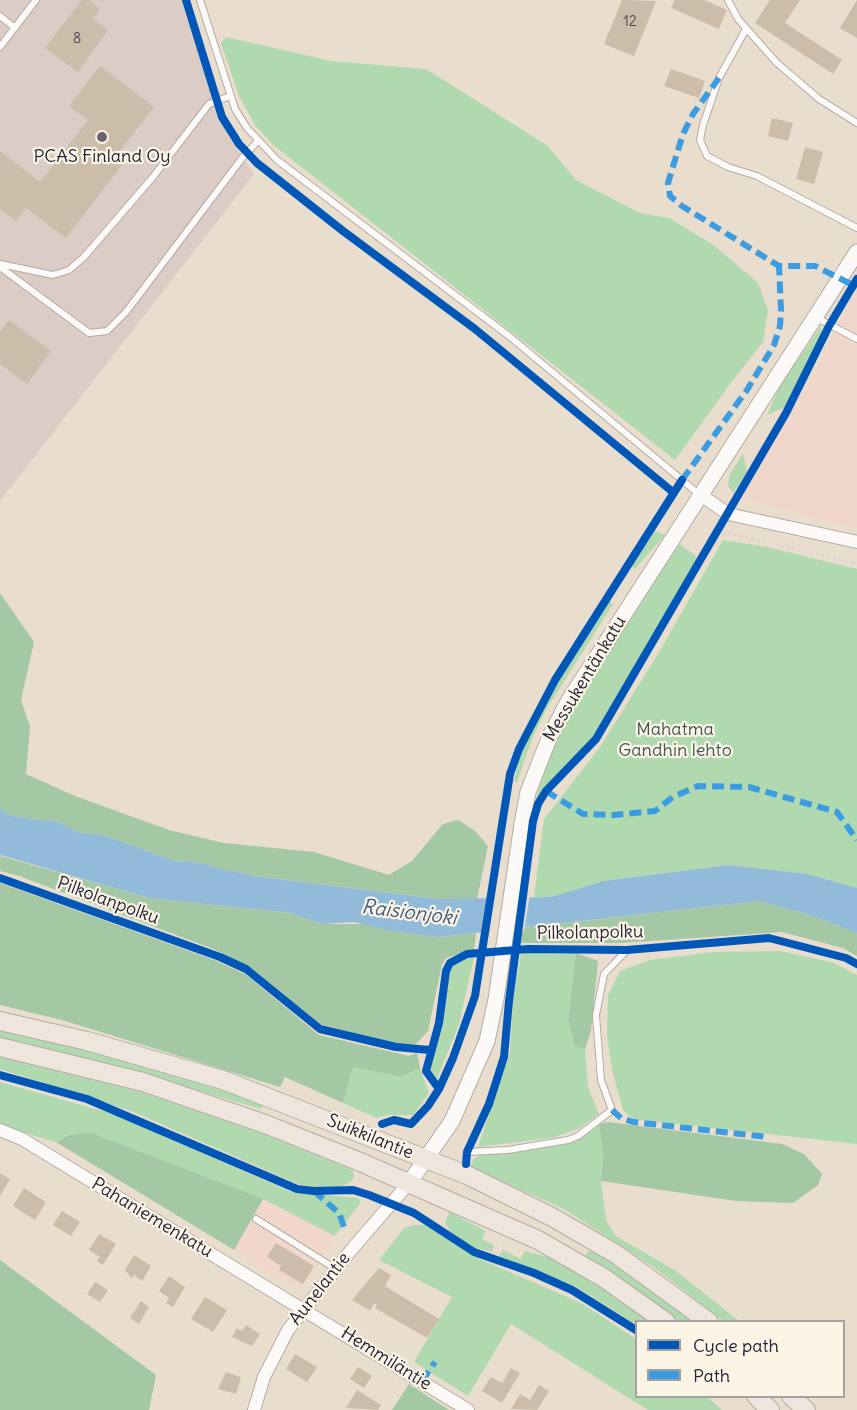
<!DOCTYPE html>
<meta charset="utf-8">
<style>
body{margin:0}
#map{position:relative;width:857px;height:1410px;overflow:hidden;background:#e9ddcd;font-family:Delius,sans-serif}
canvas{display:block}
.legend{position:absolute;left:635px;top:1320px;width:210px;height:78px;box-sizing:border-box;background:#fcf5e5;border:2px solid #a5a1a1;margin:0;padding:8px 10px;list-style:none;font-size:18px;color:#22223b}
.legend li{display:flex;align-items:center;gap:12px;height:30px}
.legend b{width:30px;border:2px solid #a5a1a1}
</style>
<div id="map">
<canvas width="857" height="1410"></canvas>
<ul class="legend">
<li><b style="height:8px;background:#0057b8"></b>Cycle path</li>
<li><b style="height:8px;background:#3c9ce2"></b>Path</li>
</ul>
</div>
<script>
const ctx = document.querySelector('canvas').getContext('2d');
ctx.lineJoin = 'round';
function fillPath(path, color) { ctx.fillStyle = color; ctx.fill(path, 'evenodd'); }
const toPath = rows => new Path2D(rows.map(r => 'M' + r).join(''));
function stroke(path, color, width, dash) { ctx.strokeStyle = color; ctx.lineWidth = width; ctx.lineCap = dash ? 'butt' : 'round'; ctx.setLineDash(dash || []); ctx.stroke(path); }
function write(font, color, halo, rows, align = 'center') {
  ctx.font = font + ' Delius,sans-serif'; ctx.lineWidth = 4.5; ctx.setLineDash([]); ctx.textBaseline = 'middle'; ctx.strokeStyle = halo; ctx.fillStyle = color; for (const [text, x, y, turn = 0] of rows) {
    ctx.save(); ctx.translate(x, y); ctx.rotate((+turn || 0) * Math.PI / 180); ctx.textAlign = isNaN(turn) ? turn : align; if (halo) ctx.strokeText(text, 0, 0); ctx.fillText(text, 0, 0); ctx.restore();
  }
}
const built = toPath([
 [857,288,857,528,741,498,816,369],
 [263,1199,335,1236,303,1286,295,1288,286,1283,234,1250]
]);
const industrial = toPath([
 [0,0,183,0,226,133,254,174,0,501]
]);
const green = toPath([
 [226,37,331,61,426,69,548,146,576,180,640,213,669,218,715,246,758,283,768,310,763,342,730,384,675,460,272,144,255,125,239,96,221,43],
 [821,326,821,335,785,407,767,415,780,386],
 [743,453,747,472,733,493,728,485,730,474],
 [655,531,665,535,635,569,631,566],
 [723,540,767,547,857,569,857,888,808,874,728,865,603,881,551,897,534,897,544,819,600,747,658,654],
 [678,543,695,555,697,561,604,722,592,739,544,791,537,804,534,804,548,760,570,713],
 [609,601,613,604,546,710,532,739,517,782,514,782,519,758,546,702],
 [781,951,834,963,857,975,857,1144,633,1119,623,1110,612,1070,607,1035,608,995,620,971,650,960,713,952],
 [521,953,576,953,568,1021,575,1045,585,1049,588,1087,599,1114,578,1129,552,1138,478,1147,510,1053,513,1002],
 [474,957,459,1024,437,1079,430,1070,431,1060,440,1027,449,974,456,963],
 [0,1030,135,1062,263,1104,261,1109,132,1071,0,1038],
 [0,1056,141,1092,263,1134,353,1170,354,1176,352,1181,342,1186,318,1188,298,1184,131,1111,0,1069],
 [353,1067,401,1077,420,1068,429,1093,413,1115,387,1115,377,1118,343,1103],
 [0,1082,113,1114,291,1192,358,1198,361,1202,335,1236,263,1199,69,1135,55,1142,0,1125],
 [599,1124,603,1155,601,1181,606,1220,616,1236,676,1271,739,1321,723,1321,658,1270,564,1209,469,1167,474,1159,483,1154,573,1142],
 [449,1212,486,1231,482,1239,494,1245,492,1252,473,1247,451,1232,445,1224],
 [414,1225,425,1225,473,1256,583,1304,636,1339,636,1396,707,1397,722,1410,648,1410,511,1324,468,1396,414,1362,452,1297,379,1260,404,1228],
 [503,1250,521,1259,525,1251,559,1260,652,1321,638,1321,635,1324,575,1286,499,1256],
 [589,1251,606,1257,696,1321,679,1321,640,1291,584,1257]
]);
const forest = toPath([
 [0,593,34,642,21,700,30,727,26,774,75,796,169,830,224,843,314,852,389,875,412,861,443,824,458,820,475,831,488,846,477,899,438,899,254,876,190,861,178,862,103,835,81,833,59,822,11,816,0,809],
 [0,856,149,898,291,913,321,924,369,924,391,931,439,937,476,933,474,950,446,958,442,964,428,1031,416,1044,398,1044,320,1024,248,966,216,950,19,876,0,871],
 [0,883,214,960,245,974,319,1035,409,1056,417,1053,420,1068,401,1077,353,1067,343,1103,285,1077,280,1087,62,1020,0,1005],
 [759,901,810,915,857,933,857,956,843,948,782,932,621,943,521,943,522,928],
 [576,953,598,961,591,1031,585,1049,575,1046,568,1021],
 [608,1122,782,1144,804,1154,822,1174,818,1185,793,1203,736,1201,601,1181,603,1155,599,1124],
 [91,1133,263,1199,234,1250,56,1142,69,1135],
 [0,1260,156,1375,149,1410,0,1410],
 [409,1384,449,1410,392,1410]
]);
const water = toPath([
 [0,809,11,816,59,822,81,833,103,835,178,862,190,861,254,876,438,899,551,897,603,881,728,865,808,874,857,888,857,933,810,915,759,901,439,937,391,931,354,922,321,924,291,913,149,898,0,855]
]);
const pier = toPath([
 [530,894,524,931,481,935,487,896]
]);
const building = toPath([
 [82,0,89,0,100,9,93,19,108,30,78,72,45,48],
 [622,0,656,1,634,56,604,44],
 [675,0,704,0,727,10,719,29,671,8],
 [770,0,800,0,785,23,842,60,833,74,755,23],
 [857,0,857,38,840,28],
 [100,66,154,107,117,155,125,161,66,238,26,208,16,221,0,209,0,151,40,182,88,120,69,106],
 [671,69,705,81,699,98,664,86],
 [772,118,793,123,788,141,768,136],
 [805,147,823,152,814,184,796,179],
 [9,320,51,351,27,384,0,364,0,332],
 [0,1173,10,1179,0,1196],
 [24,1188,46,1202,35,1220,13,1206],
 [62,1211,80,1222,71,1236,53,1225],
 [99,1234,116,1244,103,1265,97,1261,100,1257,89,1250],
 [276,1243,314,1266,303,1284,279,1270,281,1266,267,1257],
 [134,1255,151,1266,142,1281,134,1275,132,1279,125,1270],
 [379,1268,391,1275,385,1286,439,1319,427,1338,375,1308,377,1305,374,1303,370,1311,352,1300],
 [169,1276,185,1287,173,1307,166,1303,169,1298,159,1291],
 [95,1282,108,1290,100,1302,87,1294],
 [205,1297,227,1310,213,1332,191,1319],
 [141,1301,149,1307,139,1324,130,1318],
 [246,1325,260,1334,252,1346,232,1337,237,1328,242,1331],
 [295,1354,317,1367,307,1382,286,1369],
 [358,1367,372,1376,364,1388,350,1379],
 [511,1368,520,1373,502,1403,482,1391,491,1377,502,1383],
 [226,1372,241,1377,236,1394,218,1389],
 [539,1385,549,1391,537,1410,511,1409,520,1394,530,1400],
 [357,1390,381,1405,378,1410,346,1408]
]);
const path = toPath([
 [717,533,731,534,857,564],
 [609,595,615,597],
 [493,1259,499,1243]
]);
const service = toPath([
 [200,0,235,109,247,128,277,160,509,336,700,495],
 [728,0,738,19,777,63,819,99,857,123],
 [0,16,15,28],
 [746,29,719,78,703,125,700,140,707,156,728,167,757,176,857,228],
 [0,47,36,0],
 [0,264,53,275,69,270,84,257,153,177,209,104,230,96],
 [0,267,89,333,107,331,126,312,243,157,258,141],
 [815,317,857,339],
 [467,1152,508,1150,568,1140,578,1136,612,1110,601,1080,596,1015,604,974,627,950],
 [256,1219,336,1269]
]);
const minor = toPath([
 [701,495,728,514,857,542],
 [0,1130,22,1139,468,1410],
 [254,1410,264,1377,288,1330,352,1249,409,1183]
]);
const tertiary = toPath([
 [409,1183,452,1121,487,1041,496,999,522,824,528,792,550,736,569,700,857,252]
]);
const primary = toPath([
 [0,1021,87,1041,223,1080,467,1175,552,1217,616,1254,709,1322],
 [0,1047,143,1082,265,1124,358,1161,538,1240,604,1278,666,1322],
 [756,1396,770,1410],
 [791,1396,806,1410]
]);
const quiet = toPath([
 [719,78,693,114,683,134,668,183,670,196,682,206,779,266,815,266,857,287],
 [682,480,747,390,774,345,780,326,781,310,779,266],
 [546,791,583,814,614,815,655,811,673,797,698,786,749,787,837,812,857,840],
 [612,1110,621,1118,633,1122,768,1137],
 [314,1191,339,1213,345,1230],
 [422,1381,435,1362]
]);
const cycleway = toPath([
 [186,0,222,117,239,144,257,163,343,231,475,329,674,493],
 [0,878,220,957,246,969,320,1029,396,1047,430,1050],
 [0,1075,87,1099,297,1189,314,1191,353,1190,369,1195,414,1213,474,1252,534,1273,572,1290,636,1330],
 [439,1089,426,1071,439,1023,446,971,450,963,467,954,528,949,627,950,769,938,846,958,857,964],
 [382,1124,394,1120,411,1124,428,1106,439,1089,453,1058,475,996,510,774,519,749,555,680,682,480],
 [466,1164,467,1152,489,1104,504,1057,509,1001,533,821,538,804,546,791,596,739,786,413,829,326,857,279]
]);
const markers = [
 [102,137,6,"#68636e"]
];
const numberNames = [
 ["12",630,22],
 ["8",77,39]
];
const poiNames = [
 ["PCAS Finland Oy",102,157]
];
const streetNames = [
 ["Messukentänkatu",585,679,-59],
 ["Pilkolanpolku",108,901,20],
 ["Pilkolanpolku",590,933,-1],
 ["Suikkilantie",370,1137,22],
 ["Pahaniemenkatu",152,1218,31],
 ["Aunelantie",320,1289,-52],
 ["Hemmiläntie",386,1359,32]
];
const parkNames = [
 ["Mahatma",675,730],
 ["Gandhin lehto",675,751]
];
const waterNames = [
 ["Raisionjoki",409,913,7]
];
fillPath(built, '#f1d6cb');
fillPath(industrial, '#dcccc6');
fillPath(green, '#b0d9b0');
fillPath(forest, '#a3c8a3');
fillPath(water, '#92bbda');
fillPath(pier, '#e9ddcd');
fillPath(building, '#ccbdab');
stroke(service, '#b3aca4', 8);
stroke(minor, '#b3aca4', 14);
stroke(tertiary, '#b3aca4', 17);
stroke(primary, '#b3aca4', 20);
stroke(path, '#d3cfcd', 2, [1.5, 4.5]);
stroke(service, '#fcfaf8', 6);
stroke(minor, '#fcfaf8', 12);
stroke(tertiary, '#fcfaf8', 15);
stroke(primary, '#eee5dc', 18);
stroke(quiet, '#3c9ce2', 6, [12, 6]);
stroke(cycleway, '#0057b8', 8);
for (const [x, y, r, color] of markers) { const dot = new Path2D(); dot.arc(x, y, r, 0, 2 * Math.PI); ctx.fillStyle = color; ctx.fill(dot); stroke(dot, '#fcf5e5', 2); }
write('15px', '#4c4957', null, numberNames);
write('18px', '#22223b', '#fcf5e5', poiNames);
write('18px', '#22223b', '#fcf5e5', streetNames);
write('18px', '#3f5857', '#fcf5e5', parkNames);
write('italic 20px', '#40597d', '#fcf5e5', waterNames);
</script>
